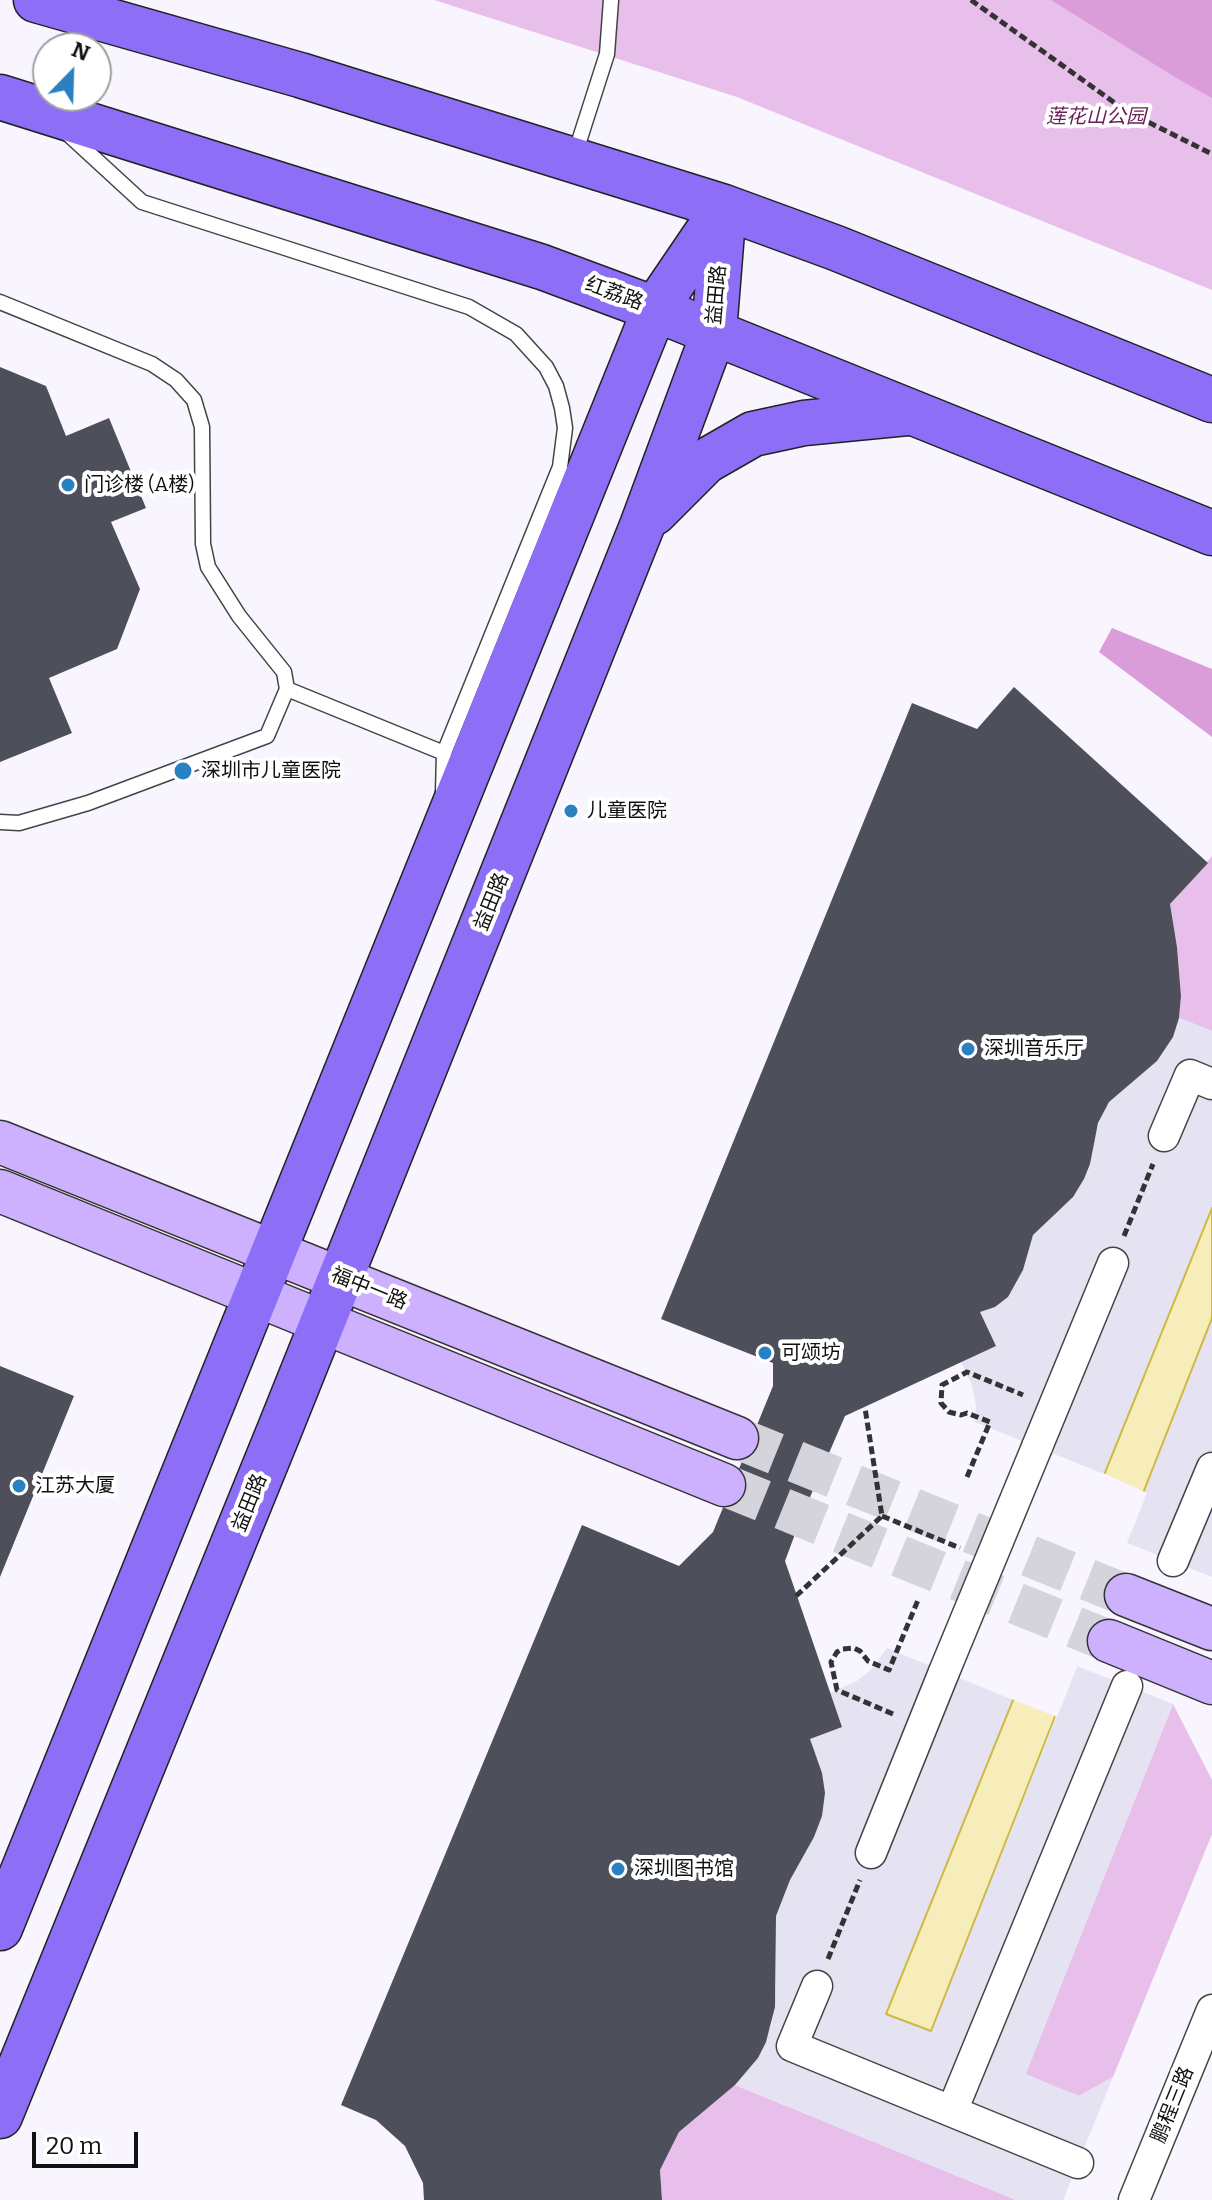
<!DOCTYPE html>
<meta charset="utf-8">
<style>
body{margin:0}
#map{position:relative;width:1212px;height:2200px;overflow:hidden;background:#f8f5ff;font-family:Bitter,serif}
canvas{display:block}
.north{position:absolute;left:32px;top:32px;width:80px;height:80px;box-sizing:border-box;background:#fff;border:2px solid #a0a0a0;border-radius:50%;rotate:23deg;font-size:22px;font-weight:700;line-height:32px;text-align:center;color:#111}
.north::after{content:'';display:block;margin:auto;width:28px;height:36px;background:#2981c1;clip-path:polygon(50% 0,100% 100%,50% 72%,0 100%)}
.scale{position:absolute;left:32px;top:2132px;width:106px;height:36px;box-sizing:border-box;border:4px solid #111;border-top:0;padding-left:10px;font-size:24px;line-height:28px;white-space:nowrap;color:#111;-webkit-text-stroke:6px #fff;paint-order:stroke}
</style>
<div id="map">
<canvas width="1212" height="2200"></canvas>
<div class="north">N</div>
<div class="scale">20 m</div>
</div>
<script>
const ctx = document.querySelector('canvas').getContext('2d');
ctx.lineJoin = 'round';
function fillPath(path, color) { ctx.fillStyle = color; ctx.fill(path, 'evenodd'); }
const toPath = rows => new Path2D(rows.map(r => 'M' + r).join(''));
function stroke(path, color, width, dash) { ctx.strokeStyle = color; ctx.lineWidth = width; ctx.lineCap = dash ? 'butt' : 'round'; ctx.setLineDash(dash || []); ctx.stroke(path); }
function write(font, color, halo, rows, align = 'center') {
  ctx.font = font + ' Bitter,"Noto Sans SC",serif'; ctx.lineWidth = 8; ctx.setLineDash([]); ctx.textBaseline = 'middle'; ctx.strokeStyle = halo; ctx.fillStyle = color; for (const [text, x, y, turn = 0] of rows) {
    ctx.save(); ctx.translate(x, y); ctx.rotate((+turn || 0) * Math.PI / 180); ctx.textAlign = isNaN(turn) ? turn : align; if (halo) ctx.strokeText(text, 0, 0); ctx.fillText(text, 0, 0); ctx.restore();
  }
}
const green = toPath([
 [434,0,1212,0,1212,290,737,97],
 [1212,856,1212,1031,1179,1018,1181,996,1177,947,1170,904],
 [1173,1704,1212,1780,1212,1834,1113,2077,1079,2096,1025,2075],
 [735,2085,1016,2200,662,2200,660,2170,679,2132]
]);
const forest = toPath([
 [1051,0,1212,0,1212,98,1178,79],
 [1112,628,1212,669,1212,737,1099,652]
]);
const plaza = toPath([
 [1179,1018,1212,1031,1212,1208,1104,1474,975,1422,976,1405,972,1385,961,1362,996,1346,980,1312,995,1307,1008,1297,1023,1270,1033,1235,1084,1179,1090,1164,1094,1138,1103,1112,1109,1102,1157,1061,1173,1037],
 [1212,1318,1212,1577,1125,1542],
 [887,1648,1013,1700,886,2013,931,2030,1077,1666,1173,1704,1026,2074,1078,2096,1113,2077,1063,2200,1016,2200,735,2085,758,2058,772,2024,776,1989,776,1916,790,1880,814,1837,822,1816,825,1793,810,1739,842,1726,830,1693,857,1681,872,1669]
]);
const water = toPath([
 [1212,1208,1212,1318,931,2031,886,2014,1212,1208]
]);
const pier = toPath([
 [1101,1472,1147,1493,1057,1717,1009,1698]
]);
const building = toPath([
 [0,367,46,386,66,436,109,418,146,508,111,522,140,589,117,649,49,678,72,733,0,762],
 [1014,687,1208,863,1170,904,1177,947,1181,996,1179,1018,1173,1037,1157,1061,1109,1102,1098,1123,1090,1164,1084,1179,1073,1197,1033,1235,1023,1270,1008,1297,995,1307,980,1312,996,1346,845,1416,801,1518,785,1561,842,1727,810,1739,822,1773,825,1793,822,1816,814,1837,790,1880,776,1916,775,2007,766,2042,758,2058,735,2085,679,2132,660,2170,662,2200,424,2200,423,2183,405,2146,376,2120,341,2105,582,1525,679,1566,713,1532,773,1386,773,1363,661,1319,912,703,977,729],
 [0,1366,74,1396,0,1577]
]);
const secondaryTunnel = toPath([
 [737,1438,1126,1595],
 [724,1485,1109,1641]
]);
const path = toPath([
 [971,0,1126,111,1212,154],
 [1124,1236,1153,1164],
 [967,1477,990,1422,967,1413,961,1415,949,1412,941,1403,942,1385,967,1372,1023,1395],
 [882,1516,960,1548],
 [893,1714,837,1690,831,1662,837,1652,842,1649,854,1648,860,1651,868,1661,889,1670,918,1600],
 [828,1959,860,1880]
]);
const lane = toPath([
 [68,134,142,202,469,307,516,334,546,367,556,386,562,408,565,428,560,467,444,753,443,793],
 [574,157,607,54,611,0],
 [0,302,152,364,176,380,194,400,202,427,203,544,208,567,239,616,284,672,287,689,267,736,88,803,19,823,0,822],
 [287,689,444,753]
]);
const street = toPath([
 [1164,1136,1190,1075,1212,1084],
 [1037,1447,1113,1263],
 [1173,1561,1212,1468],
 [871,1853,944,1672],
 [817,1986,792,2046,1078,2163],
 [952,2111,1127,1686],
 [1134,2200,1212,2010]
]);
const secondary = toPath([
 [0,1142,737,1438],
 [0,1191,724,1485],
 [1126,1595,1212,1629],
 [1109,1641,1212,1683]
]);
const primary = toPath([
 [36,0,300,75,724,207,836,248,1212,400],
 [0,97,542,267,655,309,1212,533],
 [654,513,706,461,753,434,804,423,907,413],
 [0,1928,655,309,723,209],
 [0,2116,279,1431,642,526,714,332,724,207]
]);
const pathBridge = toPath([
 [796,1596,882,1516,865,1408]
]);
const streetBridge = toPath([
 [944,1672,1037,1447]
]);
const markers = [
 [68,485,8,"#2981c1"],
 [183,771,10,"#2981c1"],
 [571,811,8,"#2981c1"],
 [968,1049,8,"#2981c1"],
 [765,1353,8,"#2981c1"],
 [19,1486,8,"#2981c1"],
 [618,1869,8,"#2981c1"]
];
const parkNames = [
 ["莲花山公园",1096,117]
];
const streetNames = [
 ["红荔路",614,294,20],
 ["益田路",717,295,-85],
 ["益田路",492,902,-68],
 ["福中一路",369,1289,22],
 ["益田路",250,1503,-68],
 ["鹏程三路",1173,2105,-68]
];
const poiNames = [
 ["门诊楼 (A楼)",84,485],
 ["深圳市儿童医院",201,771],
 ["儿童医院",587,811],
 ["深圳音乐厅",984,1049],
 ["可颂坊",781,1353],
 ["江苏大厦",35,1486],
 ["深圳图书馆",634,1869]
];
fillPath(green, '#e8beea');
fillPath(forest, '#db9dda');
fillPath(plaza, '#e5e2f1');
fillPath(water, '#f6edba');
stroke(water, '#ccba42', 2);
fillPath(pier, '#f8f5ff');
fillPath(building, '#4d4f5a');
stroke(secondaryTunnel, '#d5d3db', 42, [42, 21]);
stroke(lane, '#444', 17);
stroke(street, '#444', 33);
stroke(secondary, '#333', 45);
stroke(primary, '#222', 47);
stroke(path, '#333', 5, [8, 4]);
stroke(lane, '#fff', 14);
stroke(street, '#fff', 30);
stroke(secondary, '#cdb1fe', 42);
stroke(primary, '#8d6ef6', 44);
stroke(streetBridge, '#444', 33, []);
stroke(pathBridge, '#333', 5, [8, 4]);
stroke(streetBridge, '#fff', 30);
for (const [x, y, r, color] of markers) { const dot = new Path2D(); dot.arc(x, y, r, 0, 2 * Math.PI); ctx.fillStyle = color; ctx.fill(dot); stroke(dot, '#fff', 3); }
write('italic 20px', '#6a2056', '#fff', parkNames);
write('20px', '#111', '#fff', streetNames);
write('20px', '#111', '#fff', poiNames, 'left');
</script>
